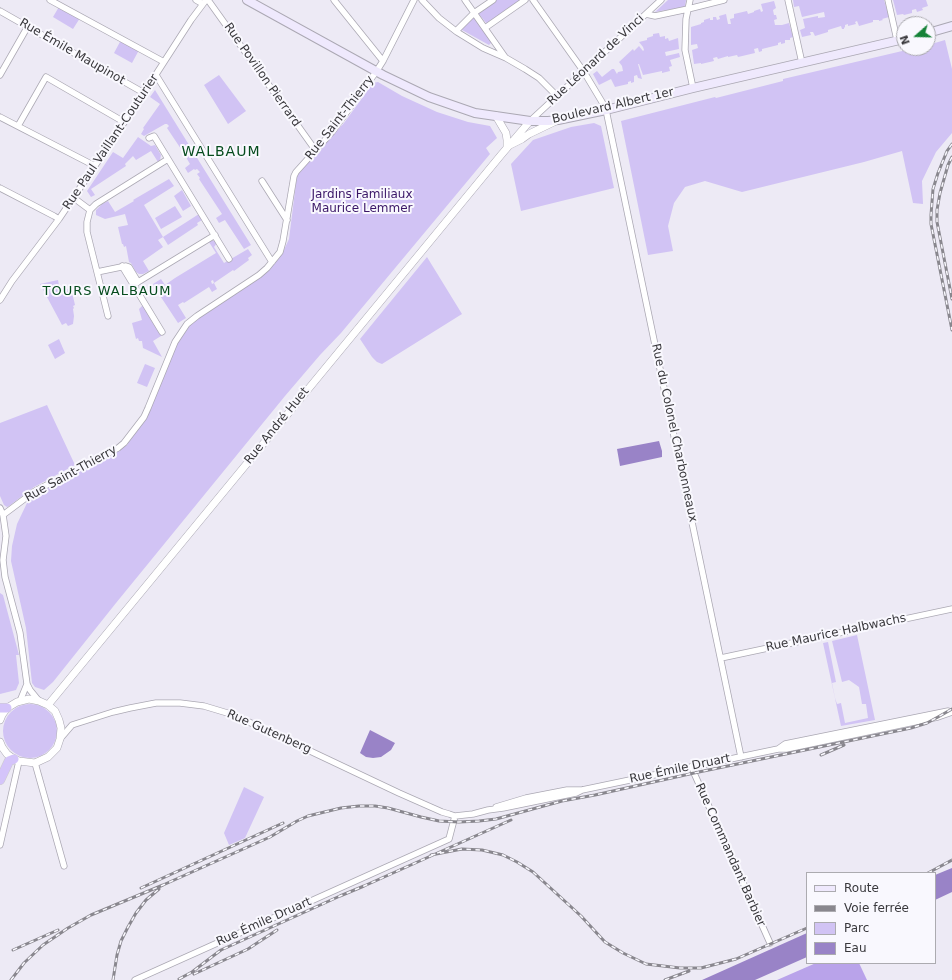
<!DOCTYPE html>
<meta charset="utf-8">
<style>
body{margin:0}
#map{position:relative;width:952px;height:980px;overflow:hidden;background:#edeaf5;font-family:"DejaVu Sans",sans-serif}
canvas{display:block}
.legend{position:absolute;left:806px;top:872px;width:130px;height:92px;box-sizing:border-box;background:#f9f8fe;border:1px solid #acabb0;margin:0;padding:5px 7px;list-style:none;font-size:12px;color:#39383c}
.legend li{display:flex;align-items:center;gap:8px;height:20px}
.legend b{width:20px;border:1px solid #acabb0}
.north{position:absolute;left:896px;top:16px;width:40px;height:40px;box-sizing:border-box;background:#f9f8fe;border:1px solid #acabb0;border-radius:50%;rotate:250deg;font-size:11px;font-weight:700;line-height:16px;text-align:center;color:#39383c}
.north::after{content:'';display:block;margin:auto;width:14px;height:18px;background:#158238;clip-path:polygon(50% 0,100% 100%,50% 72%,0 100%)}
</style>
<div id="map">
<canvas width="952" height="980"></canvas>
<ul class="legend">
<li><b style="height:5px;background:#efe9fd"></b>Route</li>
<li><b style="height:5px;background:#89878e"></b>Voie ferrée</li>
<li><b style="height:11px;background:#d1c3f4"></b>Parc</li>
<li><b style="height:11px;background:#9983c7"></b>Eau</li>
</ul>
<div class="north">N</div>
</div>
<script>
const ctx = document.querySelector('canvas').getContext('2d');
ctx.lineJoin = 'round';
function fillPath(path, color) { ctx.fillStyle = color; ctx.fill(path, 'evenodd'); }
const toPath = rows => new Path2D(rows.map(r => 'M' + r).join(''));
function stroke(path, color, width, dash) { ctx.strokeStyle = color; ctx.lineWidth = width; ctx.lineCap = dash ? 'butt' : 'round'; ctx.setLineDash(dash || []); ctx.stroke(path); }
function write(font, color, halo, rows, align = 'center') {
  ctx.font = font + ' "DejaVu Sans",sans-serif'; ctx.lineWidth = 4; ctx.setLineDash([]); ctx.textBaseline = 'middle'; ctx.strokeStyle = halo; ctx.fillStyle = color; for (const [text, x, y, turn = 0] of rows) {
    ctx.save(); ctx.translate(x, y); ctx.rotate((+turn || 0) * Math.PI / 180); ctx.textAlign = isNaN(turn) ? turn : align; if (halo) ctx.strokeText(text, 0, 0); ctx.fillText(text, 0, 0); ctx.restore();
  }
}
const green = toPath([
 [495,0,522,0,487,24,478,13],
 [668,0,686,0,685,7,655,12],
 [793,0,884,0,889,17,882,19,883,20,879,21,879,20,873,20,873,22,859,26,857,21,855,22,856,24,848,26,848,24,845,25,845,27,844,28,844,29,842,29,841,26,828,30,828,32,815,36,813,32,810,32,811,35,802,37,800,30,805,28,803,19,818,16,818,18,825,17,824,12,802,17,799,6,794,7],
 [893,0,926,0,928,6,922,8,923,10,917,12,916,9,912,10,912,13,904,15,903,14,897,15],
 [774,1,776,8,773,10,774,15,776,15,777,19,774,20,775,25,782,25,789,23,793,37,790,38,790,40,785,40,785,43,781,44,781,42,778,43,778,45,762,49,762,51,759,52,758,48,754,49,755,53,738,57,737,55,728,57,728,56,718,59,717,57,713,58,714,61,701,64,701,63,694,64,692,50,698,48,697,44,691,45,691,27,701,24,701,23,704,22,704,20,710,18,710,20,713,20,713,17,716,17,717,20,720,19,719,16,726,14,728,24,731,24,730,19,734,18,734,14,747,11,748,14,754,12,754,11,760,9,761,12,763,11,761,4],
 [60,5,80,18,73,29,53,17],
 [474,16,491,40,491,43,489,45,462,30,462,28],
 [659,33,660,37,665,36,665,39,668,38,669,41,678,38,679,49,665,52,666,56,679,53,680,57,670,60,672,66,669,67,670,71,662,73,662,71,643,75,639,64,638,64,642,79,638,78,637,75,634,76,634,82,631,83,631,81,628,82,628,84,615,87,611,79,599,85,593,74,597,71,602,77,612,69,614,69,617,74,618,72,623,71,622,66,619,62,633,49,634,51,639,46,643,51,644,50,643,47,639,42,647,40,647,38,653,36,653,34],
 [121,40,139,50,132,63,114,53],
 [945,40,952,69,952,133,936,152,922,181,923,204,913,203,902,151,864,162,742,192,705,181,685,187,674,203,668,226,673,251,648,255,621,121,715,97,716,98,783,81,783,79,915,48,928,48,928,45],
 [219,75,246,111,228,124,204,85],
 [378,82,402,96,437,112,468,122,490,126,497,138,486,148,490,154,341,333,320,355,285,396,116,603,53,682,44,690,35,687,32,683,26,628,11,561,12,546,17,524,27,503,38,493,127,445,149,410,179,339,191,323,255,280,270,268,283,252,289,239,297,175,303,167,344,123,373,83],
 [155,90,251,245,244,249,225,220,219,223,216,218,222,214,199,179,200,178,197,174,200,172,197,169,195,170,194,169,188,173,185,168,190,164,187,159,187,158,167,128,169,126,167,124,165,124,144,136,141,134,144,129,143,128,160,104,150,97],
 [594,123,601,126,614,188,521,211,511,164,533,140,571,127],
 [138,137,151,146,155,145,161,155,160,160,158,162,151,151,136,160,133,156,125,164,126,166,91,189,95,195,91,197,87,191,113,152,123,158],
 [169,179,174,186,144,205,163,237,199,214,202,220,197,223,198,225,168,245,163,237,158,240,163,247,143,261,149,271,143,274,139,274,136,272,131,263,129,262,126,246,124,247,123,244,122,244,118,227,128,225,125,214,105,219,96,215,96,210,102,204,108,201,115,212,134,201,133,200],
 [182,190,191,206,183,211,174,196],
 [175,206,182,217,161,229,155,218],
 [211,240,215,241,217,243,214,247,224,263,248,249,252,255,248,258,249,260,234,271,233,270,214,283,213,280,211,281,212,284,214,283,217,289,212,292,209,287,184,303,183,302,178,305,186,318,178,323,155,288,156,288,153,284,161,279,165,285,175,278,216,253,209,242],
 [427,257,462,314,382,364,377,362,372,357,360,339],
 [58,280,60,291,71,288,75,305,73,306,74,308,73,309,74,316,73,324,68,326,66,323,62,325,40,284],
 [144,304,161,333,161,336,153,341,162,357,143,348,142,341,139,341,138,338,136,339,132,323,142,320,139,309],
 [59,339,65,353,55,359,48,345],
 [145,364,155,368,147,387,137,383],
 [47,405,75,465,34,487,9,506,7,507,4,505,0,496,0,423],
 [0,593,3,595,19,655,16,655,19,683,16,690,0,694],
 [857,635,875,720,841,726,823,643,828,642,836,682,832,683,835,698,837,704,841,703,845,723,868,718,866,704,862,704,859,687,849,680,842,682,832,641],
 '3 731a27 27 0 1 1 54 0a27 27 0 1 1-54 0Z',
 [244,787,264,797,245,838,229,845,224,833]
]);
const forest = toPath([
 [816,963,859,963,867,980,777,980]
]);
const water = toPath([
 [659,441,662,451,662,457,620,466,617,449],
 [370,730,395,743,391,750,381,757,373,758,366,757,360,753],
 [952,868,952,892,935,900,935,875],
 [807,933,807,957,755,980,702,980]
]);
const minor = toPath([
 [50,0,164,62],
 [196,0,203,4],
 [208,0,316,151],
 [334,0,383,61],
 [422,0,439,18,457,32,483,48,506,58,525,69,539,78,557,96],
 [465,0,505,57],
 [533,0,584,72,602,102,606,110,741,757],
 [690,0,686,19,685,50,693,88],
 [788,0,802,63],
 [888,0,897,40],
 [0,11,144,93],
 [646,14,655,16,688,9,724,0],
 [485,28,525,0],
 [456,31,474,13,493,0],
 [0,75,28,26],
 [156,75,272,262],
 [0,117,95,166],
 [530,121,661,0],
 [18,126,46,77,124,122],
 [149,138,154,136,229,259],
 [262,181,287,220],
 [0,188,54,216,59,219],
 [74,198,90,210,87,222,87,232,108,316],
 [90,210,96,204,168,159],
 [122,266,162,332],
 [97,272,126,266,129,267,138,282],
 [134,285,138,282,215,235],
 [0,300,12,281,59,219,144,93,191,20,206,0],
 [0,508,3,515,6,536,3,560,5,577,20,633,27,684,30,690,39,701],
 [3,515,35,491,118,448,124,443,144,417,148,408,175,342,187,324,197,316,259,275,267,268,280,252,283,241,294,176,296,172,332,132,376,72,383,61,414,0],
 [721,658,952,609],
 [20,701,27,684],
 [60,739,72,725,113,712,130,708,156,703,180,703,204,706,234,715,399,793,442,812,449,814,455,816,473,814,488,810,503,808,576,793,582,790],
 [778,749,785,744,948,711],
 [35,763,64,866],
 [692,766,694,773,770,943],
 [496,807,526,798,567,790,582,790,778,749,786,749,938,717,952,712],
 [0,845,19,761],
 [135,980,449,839,455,816]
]);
const tertiary = toPath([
 [496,116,506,133,507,140,507,147],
 [510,145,522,139,529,134,556,121],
 [48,705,501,155,530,121],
 [0,720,2,715,7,708,17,702,29,699,39,701,48,705,55,711,59,720,61,728,60,739,57,748,48,757,35,763,19,761,14,759,7,754,2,747,0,742]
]);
const secondary = toPath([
 [247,0,383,75,429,97,475,113,530,121,548,121,558,120,606,110,693,88,904,39],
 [928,33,952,26]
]);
const trunk = toPath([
 [0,708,7,708],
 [0,780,9,761,14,759]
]);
const rail = toPath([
 [952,144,947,151,938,173,933,189,931,215,931,224,952,330],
 [952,157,948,165,940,193,937,210,937,222,952,299],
 [821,755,844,745],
 [431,855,462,849,482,850,503,855,517,862,533,872,581,916,605,942,623,953,646,964,680,968,701,968,736,959,807,928],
 [928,873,952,860],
 [141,888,283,823],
 [13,950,58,930],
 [194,974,248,949,277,930],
 [179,979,192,972,213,956,221,950,340,896,364,886,511,820],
 [11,980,24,963,43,945,68,928,91,915,163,885,270,837,297,821,308,816,341,808,359,806,375,806,388,808,421,817,439,821,459,822,479,821,496,819,562,801,595,795,694,773,911,728,927,723,938,717,952,709],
 [113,980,117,955,121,941,128,927,136,913,146,900,159,889],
 [665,980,689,971]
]);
const streetNames = [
 ["Rue Émile Maupinot",72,52,30],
 ["Rue Léonard de Vinci",596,60,-43],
 ["Rue Povillon Pierrard",262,75,55],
 ["Boulevard Albert 1er",613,106,-13],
 ["Rue Saint-Thierry",340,118,-52],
 ["Rue Paul Vaillant-Couturier",111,142,-56],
 ["Rue André Huet",277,426,-51],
 ["Rue du Colonel Charbonneaux",674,433,78],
 ["Rue Saint-Thierry",71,474,-29],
 ["Rue Maurice Halbwachs",836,633,-12],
 ["Rue Gutenberg",269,732,24],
 ["Rue Émile Druart",680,769,-12],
 ["Rue Commandant Barbier",730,855,66],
 ["Rue Émile Druart",264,922,-24]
];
const parkNames = [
 ["Jardins Familiaux",362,195],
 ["Maurice Lemmer",362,209]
];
const neighbourhoodNames = [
 ["TOURS WALBAUM",107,292]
];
const quarterNames = [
 ["WALBAUM",221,152]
];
fillPath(green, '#d1c3f4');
fillPath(forest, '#b9a3ea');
fillPath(water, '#9983c7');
stroke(minor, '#aba8b3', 7);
stroke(tertiary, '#aba8b3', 8);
stroke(secondary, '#aba8b3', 10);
stroke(trunk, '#cccbcc', 10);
stroke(minor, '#fff', 5.5);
stroke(tertiary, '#fff', 7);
stroke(secondary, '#efe9fd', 8);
stroke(trunk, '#d4c4fa', 9);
stroke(rail, '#89878e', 3);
stroke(rail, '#f9f8fe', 1.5, [4.5]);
write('12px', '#39383c', '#f9f8fe', streetNames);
write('12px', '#3a1667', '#f9f8fe', parkNames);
ctx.letterSpacing = '1px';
write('13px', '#054b1d', '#f9f8fe', neighbourhoodNames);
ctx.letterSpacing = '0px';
ctx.letterSpacing = '1px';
write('14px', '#054b1d', '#f9f8fe', quarterNames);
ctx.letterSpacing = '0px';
</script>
